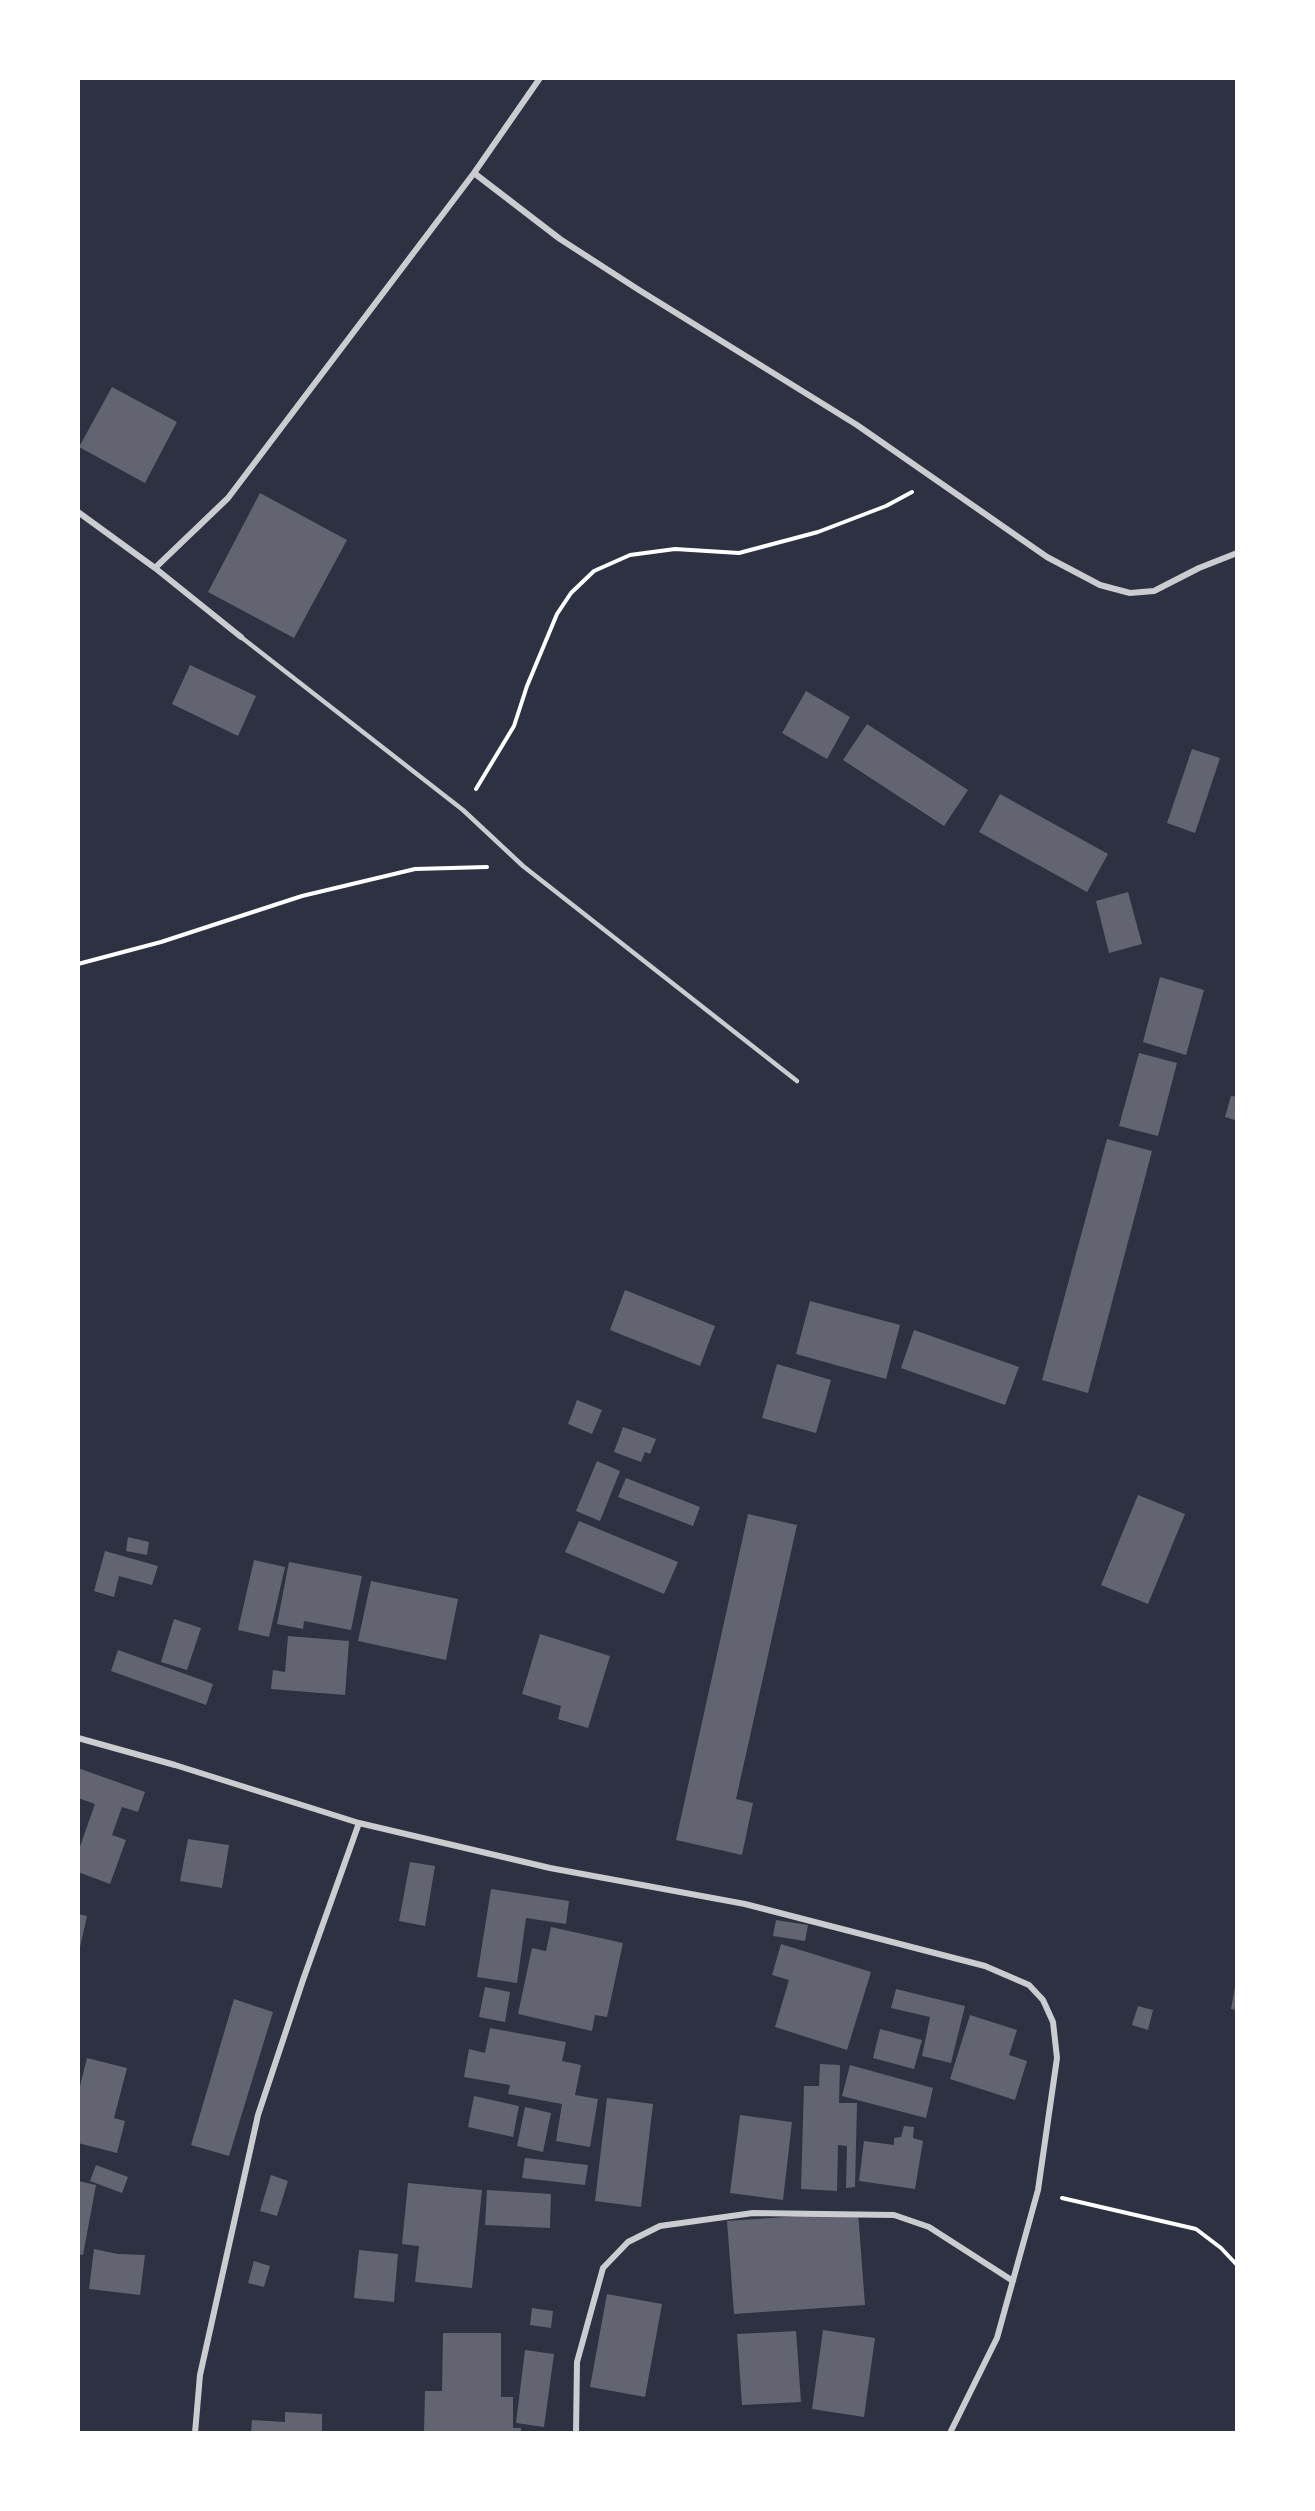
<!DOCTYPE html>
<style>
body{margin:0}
#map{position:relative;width:1315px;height:2511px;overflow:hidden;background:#2d3142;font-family:Cabin,sans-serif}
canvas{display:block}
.frame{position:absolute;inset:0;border:80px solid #fff;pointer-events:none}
</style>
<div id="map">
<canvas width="1315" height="2511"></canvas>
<div class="frame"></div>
</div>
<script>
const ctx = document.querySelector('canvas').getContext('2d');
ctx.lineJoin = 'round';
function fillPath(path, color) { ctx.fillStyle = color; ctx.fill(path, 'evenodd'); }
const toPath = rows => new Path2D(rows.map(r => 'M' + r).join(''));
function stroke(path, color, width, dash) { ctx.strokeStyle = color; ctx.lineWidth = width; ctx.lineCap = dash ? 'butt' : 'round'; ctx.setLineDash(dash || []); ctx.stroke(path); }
const building = toPath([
 [112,387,177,422,145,483,79,447],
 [260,493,347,540,294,638,208,592],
 [190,665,256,696,238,736,172,704],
 [806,691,850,717,827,759,782,733],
 [867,724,968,790,944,826,843,760],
 [1192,749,1220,758,1195,833,1167,823],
 [1000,794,1108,854,1087,892,979,832],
 [1128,892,1142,944,1109,953,1096,901],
 [1160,977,1204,990,1186,1055,1143,1042],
 [1139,1053,1177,1063,1158,1136,1119,1126],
 [1231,1096,1237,1097,1235,1120,1225,1117],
 [1107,1139,1152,1151,1088,1393,1042,1380],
 [625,1290,715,1326,700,1366,610,1330],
 [810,1301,900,1325,886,1379,796,1354],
 [914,1330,1019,1367,1005,1405,901,1368],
 [777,1364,831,1380,816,1433,762,1418],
 [577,1400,602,1410,592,1434,568,1424],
 [623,1427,656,1439,650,1454,645,1452,641,1462,614,1452],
 [597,1461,620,1471,600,1521,576,1511],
 [626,1478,700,1507,693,1526,618,1497],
 [1138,1495,1185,1514,1148,1604,1101,1585],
 [748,1514,797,1525,736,1799,753,1803,742,1855,676,1840],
 [579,1521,678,1562,664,1594,565,1552],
 [128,1537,149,1542,147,1555,126,1551],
 [105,1551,158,1566,152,1585,119,1576,114,1597,94,1591],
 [254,1560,285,1567,269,1637,238,1630],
 [289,1562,362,1576,351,1630,304,1621,303,1629,277,1624],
 [371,1581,458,1599,446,1660,358,1641],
 [174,1619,201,1628,187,1670,161,1662],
 [540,1634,610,1656,588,1728,558,1719,561,1706,522,1694],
 [288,1636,349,1641,345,1695,271,1689,273,1670,285,1672],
 [118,1650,213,1684,206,1705,111,1671],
 [78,1768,145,1792,138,1812,122,1807,112,1835,126,1840,110,1884,78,1872,78,1852,95,1804,78,1798],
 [188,1839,229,1845,222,1888,180,1881],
 [410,1862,435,1866,425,1926,399,1921],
 [491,1889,569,1901,566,1924,526,1918,517,1983,477,1977],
 [78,1914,87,1916,79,1952,78,1952],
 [776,1920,808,1925,805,1941,773,1936],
 [551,1927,623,1943,607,2017,595,2015,592,2031,518,2014,532,1948,546,1951],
 [781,1944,871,1972,847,2050,775,2027,789,1980,772,1975],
 [1236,1982,1237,1983,1237,2010,1231,2009],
 [485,1987,510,1992,505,2022,479,2017],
 [896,1989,965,2006,951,2063,922,2056,930,2017,891,2008],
 [234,1999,273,2012,229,2156,191,2145],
 [1138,2006,1153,2010,1148,2030,1132,2025],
 [970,2015,1017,2030,1009,2055,1027,2061,1015,2100,950,2079],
 [490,2028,566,2042,562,2061,581,2065,575,2095,598,2099,590,2147,556,2141,562,2104,508,2094,510,2085,464,2077,469,2049,485,2053],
 [880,2029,922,2040,914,2069,873,2058],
 [87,2058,127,2068,114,2118,125,2121,117,2153,78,2143,78,2094],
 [820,2064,840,2065,839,2103,857,2103,855,2187,846,2188,847,2146,838,2145,837,2191,801,2189,804,2086,819,2086],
 [850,2065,933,2088,926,2118,842,2096],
 [474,2096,519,2106,513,2137,468,2127],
 [607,2098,653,2104,641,2207,595,2201],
 [525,2107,551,2113,543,2152,517,2146],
 [740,2115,792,2122,783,2200,730,2193],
 [904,2126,914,2127,913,2138,923,2141,915,2189,859,2181,864,2141,894,2145,894,2138,901,2137],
 [525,2158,588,2165,585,2185,522,2178],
 [96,2165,128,2177,122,2193,90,2181],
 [271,2175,288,2181,277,2216,260,2211],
 [78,2181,96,2185,83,2255,78,2254],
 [408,2183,482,2190,472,2288,415,2282,419,2246,402,2244],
 [487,2190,551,2194,550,2228,485,2225],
 [858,2212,865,2305,734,2314,727,2221],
 [94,2249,118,2254,145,2255,140,2295,89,2289],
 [359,2250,398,2254,394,2302,354,2298],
 [254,2261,270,2266,264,2287,248,2283],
 [607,2294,662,2304,645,2397,590,2387],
 [532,2308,553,2311,551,2328,530,2325],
 [823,2330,875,2338,864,2417,812,2409],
 [796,2331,801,2402,742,2405,737,2334],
 [443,2333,501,2333,501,2397,513,2397,513,2428,521,2428,521,2433,424,2432,425,2391,442,2391],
 [525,2350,554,2354,544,2427,516,2423],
 [285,2412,322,2414,322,2433,251,2433,252,2420,285,2422]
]);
const path = toPath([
 [476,789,514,726,527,686,557,614,571,593,594,571,630,555,675,549,739,553,818,532,886,506,912,492],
 [78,964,161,942,302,896,415,869,487,867],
 [1062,2198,1196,2229,1221,2248,1237,2265]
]);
const service = toPath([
 [241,637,463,810,523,866,797,1081]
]);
const minor = toPath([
 [474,173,560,239,639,290,857,425,1047,557,1100,585,1130,593,1154,591,1199,568,1237,553],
 [78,512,155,568,241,637],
 [155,568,228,498,474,173,540,78],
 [78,1738,175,1765,359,1823,550,1868,745,1904,985,1966,1029,1985,1043,2000,1053,2022,1057,2058,1038,2190,997,2338,950,2433],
 [195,2433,200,2375,258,2115,303,1980,359,1823],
 [576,2433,577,2362,603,2268,628,2242,660,2226,753,2213,894,2215,929,2227,1013,2281]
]);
fillPath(building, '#626471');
stroke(path, '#fff', 4);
stroke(service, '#caccd0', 4.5);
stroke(minor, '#caccd0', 6);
</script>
